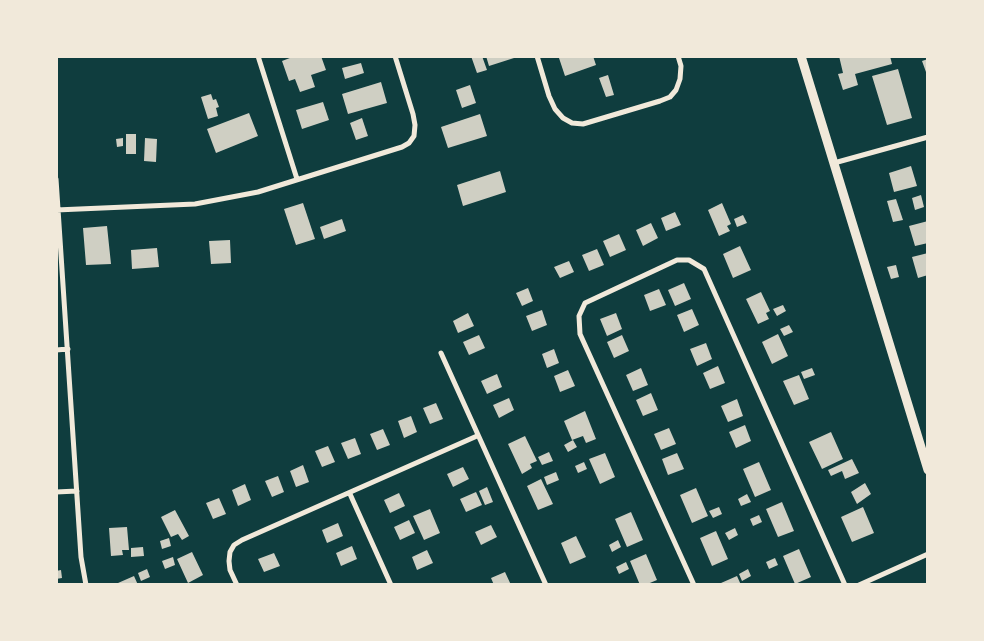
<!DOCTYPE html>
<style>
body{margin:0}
#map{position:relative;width:984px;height:641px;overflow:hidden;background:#0f3d3e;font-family:"Exo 2",sans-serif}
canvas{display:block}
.frame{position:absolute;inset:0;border:58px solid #f1e9da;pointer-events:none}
</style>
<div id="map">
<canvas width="984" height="641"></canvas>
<div class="frame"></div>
</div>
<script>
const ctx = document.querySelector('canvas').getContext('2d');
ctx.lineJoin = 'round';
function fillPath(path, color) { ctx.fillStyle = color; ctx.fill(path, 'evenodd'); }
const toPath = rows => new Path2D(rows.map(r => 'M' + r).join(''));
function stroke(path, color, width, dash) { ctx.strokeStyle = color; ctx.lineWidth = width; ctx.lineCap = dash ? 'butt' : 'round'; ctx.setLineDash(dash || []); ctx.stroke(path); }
const building = toPath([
 [295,56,321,56,326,70,311,75,315,87,300,92,295,79,289,81,282,61],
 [471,56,482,56,487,70,477,73],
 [486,56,513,56,514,58,489,66],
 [563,56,593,56,596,65,565,76,559,58],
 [839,56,890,56,892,64,855,74,858,85,843,90,838,74,843,73],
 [928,59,928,72,926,72,922,61],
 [361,63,364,73,345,79,342,68],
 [898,69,912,118,887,125,872,76],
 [608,75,614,95,606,97,599,78],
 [381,82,387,103,348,114,342,94],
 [470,85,476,103,462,108,456,90],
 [211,94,213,100,216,99,219,107,216,108,218,116,208,119,201,97],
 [323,102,329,120,302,129,296,110],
 [249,113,258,136,216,153,207,129],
 [480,114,487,136,448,148,441,127],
 [362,118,368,136,356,140,350,123],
 [126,134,136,134,136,154,126,154],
 [123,138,123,146,117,147,116,139],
 [145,138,157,139,156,162,144,161],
 [911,166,917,186,894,192,889,173],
 [500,171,506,192,463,206,457,185],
 [921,195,924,207,915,210,912,198],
 [896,199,903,220,893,222,887,201],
 [303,203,315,239,296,245,284,209],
 [722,203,731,224,727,226,730,231,719,236,708,210],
 [675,212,681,225,666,231,661,218],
 [743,215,747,223,737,227,734,219],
 [342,219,346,231,324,239,320,227],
 [928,221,928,243,915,246,909,226],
 [651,223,658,238,643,246,636,230],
 [107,226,111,264,86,265,83,228],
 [619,234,626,250,610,257,603,241],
 [230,240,231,263,211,264,209,241],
 [740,246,751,270,733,278,723,254],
 [157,248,159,267,132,269,131,250],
 [597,249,604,265,589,271,582,255],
 [928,253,928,275,918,278,912,257],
 [569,261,574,272,560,278,554,267],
 [896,265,899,277,891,279,887,267],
 [684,283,691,299,675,306,668,290],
 [528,288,533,301,522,306,516,293],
 [659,289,666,305,650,311,644,295],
 [761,292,770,311,766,313,769,319,758,324,746,299],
 [783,305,786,311,777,316,773,309],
 [692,309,699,325,684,332,677,315],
 [542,310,547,325,532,331,526,316],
 [468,313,474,326,458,333,453,321],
 [616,313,622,329,607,336,600,319],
 [789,325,793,332,784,336,780,329],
 [778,334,788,356,772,364,762,342],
 [479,335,485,348,469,355,463,342],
 [622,335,629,351,614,358,607,342],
 [706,343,712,359,697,366,690,349],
 [554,349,559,363,547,368,542,354],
 [718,366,725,383,710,389,703,373],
 [641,368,648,385,633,391,626,375],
 [812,368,815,375,804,379,801,372],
 [568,370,575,386,560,392,554,376],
 [497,374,502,387,487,394,481,381],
 [799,375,809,399,794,405,783,381],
 [651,393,658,410,643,416,636,400],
 [509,398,514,410,499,418,493,405],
 [737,399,743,416,728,422,721,406],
 [436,403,443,419,430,424,423,408],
 [585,411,596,439,586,443,583,436,572,440,564,421],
 [411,416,417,432,404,438,398,421],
 [745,425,751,441,736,448,729,432],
 [669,428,676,444,661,450,654,434],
 [383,429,390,445,377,450,370,434],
 [831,432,843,459,822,469,809,442],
 [525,436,537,461,530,464,532,468,522,474,508,444],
 [355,438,361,454,348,459,341,443],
 [573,440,577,447,568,452,564,445],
 [328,446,335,462,322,467,315,451],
 [549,452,553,461,542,465,538,457],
 [605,453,615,477,600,484,589,459],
 [677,453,684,469,668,475,662,459],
 [852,459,859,473,845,479,842,471,831,476,828,470],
 [584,462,587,469,578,473,575,466],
 [759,462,771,490,755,497,743,469],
 [303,465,309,482,296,487,290,471],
 [463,467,469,479,453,487,447,474],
 [556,472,559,480,547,485,544,477],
 [278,476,284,492,272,497,265,481],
 [541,479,553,504,538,510,527,486],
 [865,483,871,494,857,504,851,492],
 [245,484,251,500,238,506,232,490],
 [487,487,493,502,485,505,479,491],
 [696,488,708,516,692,523,680,495],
 [476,492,482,505,466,512,460,499],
 [399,493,405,506,390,513,384,500],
 [747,494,751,502,741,506,738,499],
 [219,498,226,514,213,519,206,503],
 [782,502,794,531,778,537,766,509],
 [719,507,722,514,713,518,709,511],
 [863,507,874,533,852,542,841,517],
 [430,509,440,533,424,540,413,516],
 [175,510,189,536,182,540,178,534,171,537,161,517],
 [631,512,643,540,627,547,615,519],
 [759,515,762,522,753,526,750,519],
 [409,520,415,533,400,540,394,527],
 [338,523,343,536,327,543,322,530],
 [491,525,497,537,481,545,475,532],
 [127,527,129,550,122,550,123,555,111,556,109,528],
 [735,528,738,535,729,540,725,533],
 [716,531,728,559,712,566,700,538],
 [576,536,586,557,570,564,561,543],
 [169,538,171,546,162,549,160,541],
 [618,540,621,547,612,552,609,545],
 [352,546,357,559,341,566,336,553],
 [143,547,144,556,131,557,131,548],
 [799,549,811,577,795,584,783,556],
 [427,550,433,563,417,570,412,557],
 [192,552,203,575,188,583,177,559],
 [274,553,280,566,264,572,258,559],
 [646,554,657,580,645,585,640,585,630,561],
 [173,557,175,565,165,569,162,561],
 [775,558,778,565,769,569,766,562],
 [626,562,629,569,619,574,616,567],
 [147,569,150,577,141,581,138,573],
 [748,569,751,576,742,581,739,574],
 [61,570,62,578,56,579,56,571],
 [505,572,511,585,494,585,491,578],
 [134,576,138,585,119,585,118,583],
 [737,576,741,585,722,585,721,583]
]);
const minor = toPath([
 [258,56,297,179],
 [537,56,549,96,555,109,563,118,572,123,583,124,660,101,670,97,676,90,680,79,681,66,678,56],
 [834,163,928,137],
 [56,179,81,557,86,585],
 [56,210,195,204,258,192,402,147,409,143,414,136,415,125,413,114,395,56],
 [56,350,68,349],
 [441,353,546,585],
 [56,492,77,491],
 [350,494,391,585],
 [237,585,230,570,229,561,230,552,234,545,242,540,477,436],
 [694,585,580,334,579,316,585,303,677,260,689,260,704,269,845,585],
 [859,585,928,554]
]);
const tertiary = toPath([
 [801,56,928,470]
]);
fillPath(building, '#cfcfc3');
stroke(minor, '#f1e9da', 5);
stroke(tertiary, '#f1e9da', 9);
</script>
